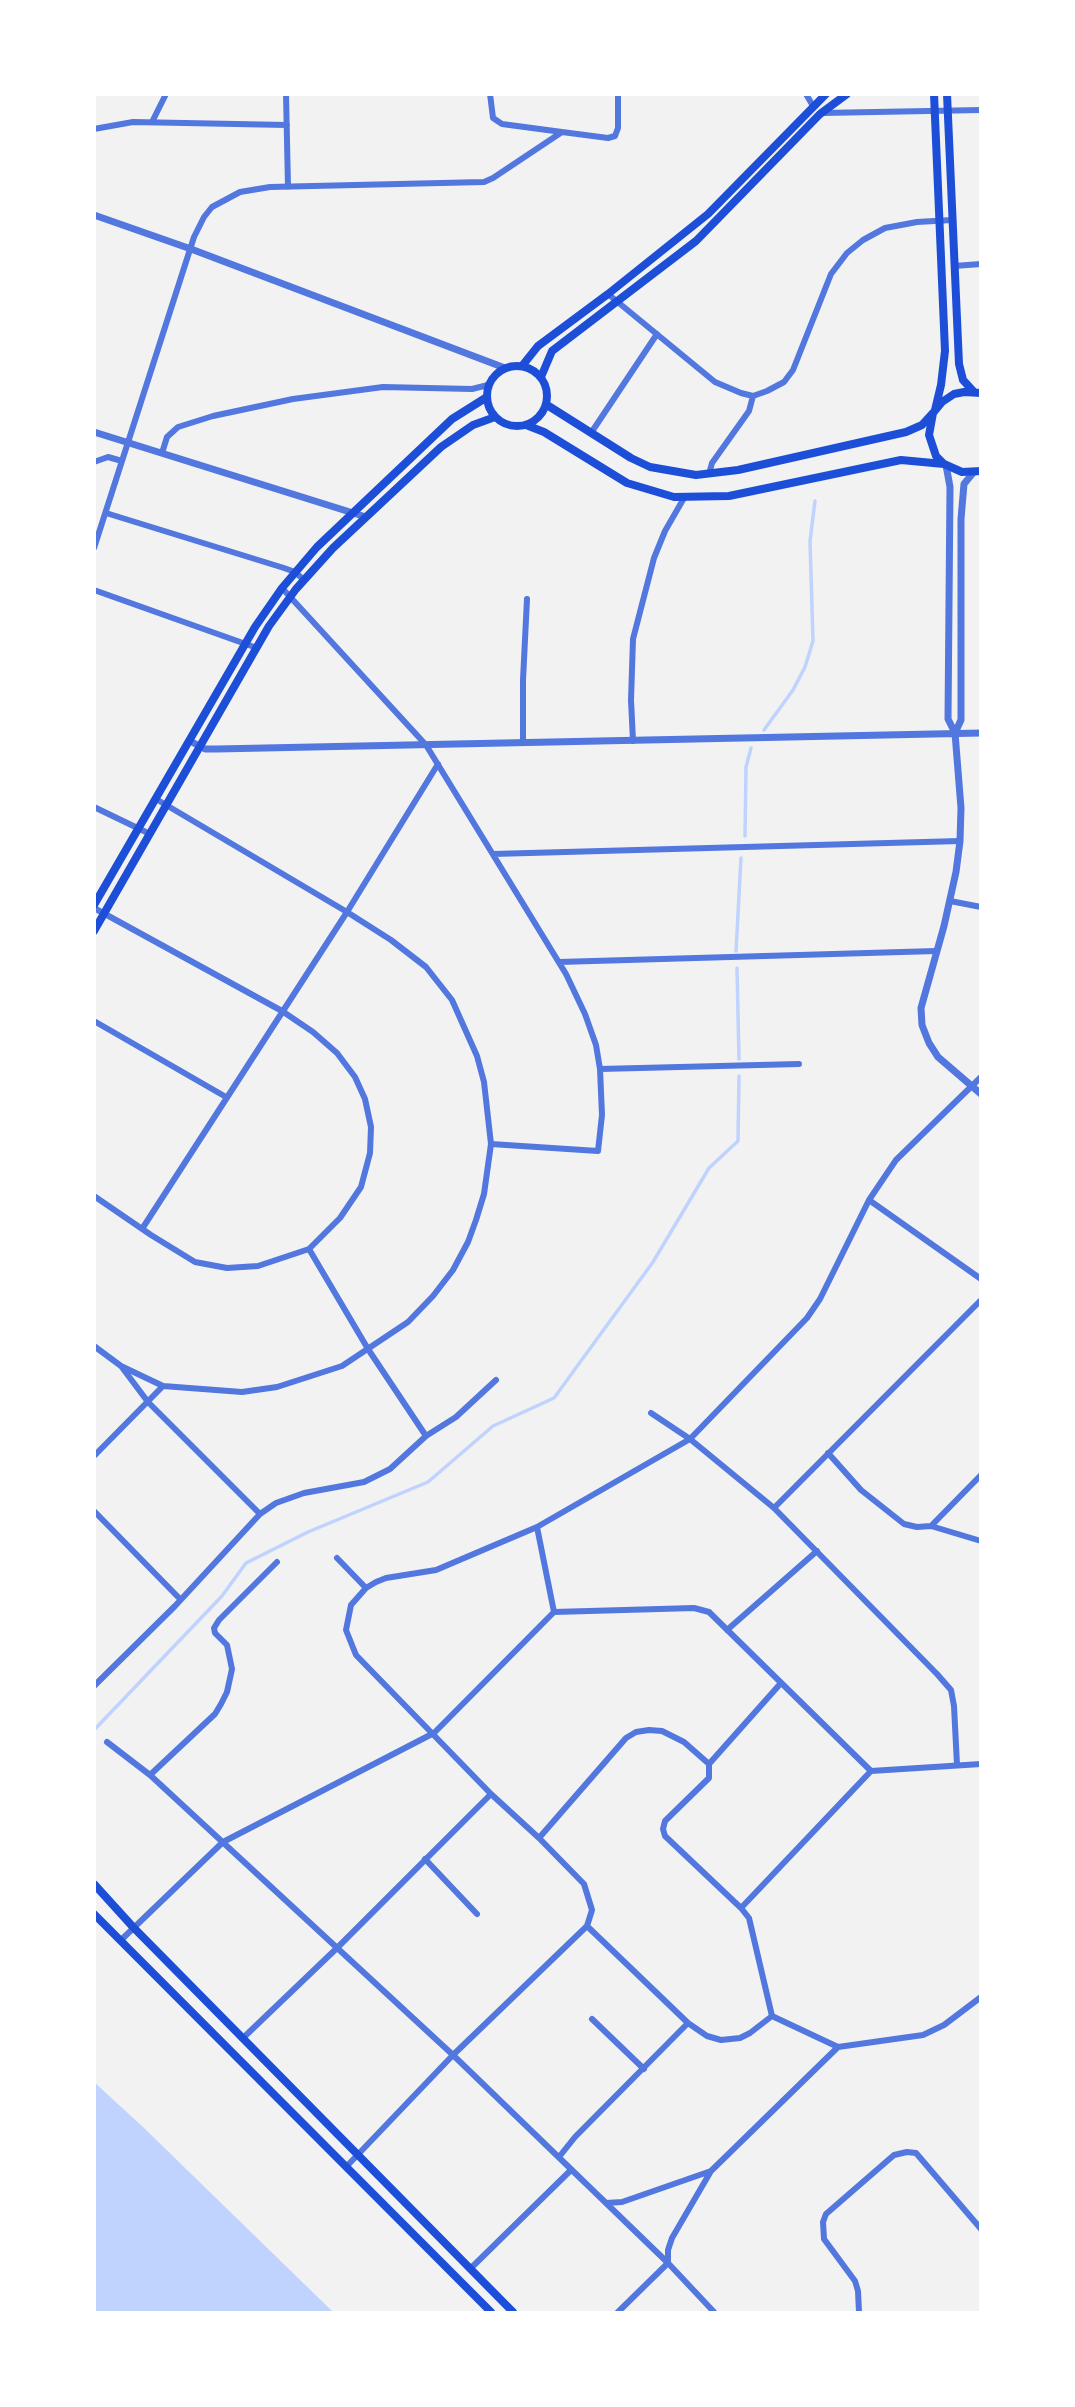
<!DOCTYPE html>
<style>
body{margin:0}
#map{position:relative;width:1075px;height:2407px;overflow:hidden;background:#f2f2f2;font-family:"Alegreya Sans",sans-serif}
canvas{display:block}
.frame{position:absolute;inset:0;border:96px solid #fff;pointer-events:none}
</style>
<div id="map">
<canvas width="1075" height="2407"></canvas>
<div class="frame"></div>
</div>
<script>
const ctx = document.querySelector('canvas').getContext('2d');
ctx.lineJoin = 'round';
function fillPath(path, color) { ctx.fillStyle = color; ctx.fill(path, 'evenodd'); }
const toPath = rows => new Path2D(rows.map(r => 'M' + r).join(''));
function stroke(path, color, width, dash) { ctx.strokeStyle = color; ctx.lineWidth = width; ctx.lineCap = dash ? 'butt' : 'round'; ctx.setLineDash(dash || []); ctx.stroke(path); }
const water = toPath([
 [94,2082,143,2127,333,2312,95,2312]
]);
const stream = toPath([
 [764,730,793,690,805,667,813,641,810,541,815,501],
 [745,836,746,767,751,748],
 [736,951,741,858],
 [737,968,739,1059],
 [94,1730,222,1596,246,1563,308,1532,428,1482,493,1426,554,1398,653,1262,709,1168,738,1141,739,1076]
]);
const minor = toPath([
 [286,94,288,187],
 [490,94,493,118,502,124,562,132],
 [806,94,813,106],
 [822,113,981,110],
 [152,122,166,94],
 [94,129,133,122,287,125],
 [954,266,981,264],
 [608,294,715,382,741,393,753,396,767,391,784,382,793,370,831,274,847,253,863,240,885,228,917,222,952,220],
 [591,433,657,334],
 [162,453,167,437,178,427,213,416,293,399,383,387,472,389,488,385],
 [94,462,108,457,122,461],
 [709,474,712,463,749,411,753,396],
 [106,513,284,568,295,572,304,580],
 [94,548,194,237,204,217,212,207,240,192,270,187,484,182,493,178,562,132,608,138,615,136,618,128,618,94],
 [282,588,426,745,566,974,585,1014,596,1045,600,1069,602,1115,598,1151,491,1144],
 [94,590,257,648],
 [633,741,631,700,633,639,654,558,665,531,684,498],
 [523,743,523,680,527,599],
 [94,807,150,834],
 [493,854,960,841],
 [950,901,981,907],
 [94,908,282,1011,313,1032,337,1053,355,1077,365,1099,371,1127,370,1153,361,1187,340,1218,309,1249,258,1266,227,1268,195,1262,151,1235,94,1196],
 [559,962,936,951],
 [94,1021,226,1097],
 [600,1069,799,1064],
 [869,1200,981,1279],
 [142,1229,347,912,438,764],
 [309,1249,368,1349,426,1436],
 [94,1346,121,1366,148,1402,260,1514],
 [121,1366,163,1386,242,1392,277,1387,342,1366,408,1322,433,1296,453,1270,468,1242,476,1220,484,1194,491,1144,484,1082,477,1056,452,1000,426,967,391,940,347,912,156,799],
 [651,1413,690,1439,774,1508,937,1674,951,1690,954,1706,957,1765],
 [828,1453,861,1490,904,1524,917,1527,931,1526,981,1541],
 [94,1456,163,1386],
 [774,1508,981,1300],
 [94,1511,180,1599],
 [931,1526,981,1475],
 [537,1527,554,1612],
 [337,1558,366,1588],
 [727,1630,817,1551],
 [94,1686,175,1606,260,1514,276,1503,304,1493,364,1482,390,1469,426,1436,456,1417,496,1380],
 [107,1742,150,1775,453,2055,668,2263,714,2312],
 [709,1764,709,1778,665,1821,663,1829,665,1836,741,1908,749,1918,772,2016,838,2047,923,2035,944,2025,981,1997],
 [150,1775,215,1714,221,1704,227,1692,232,1669,227,1645,215,1633,214,1628,219,1620,277,1562],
 [539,1838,626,1738,636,1732,649,1730,662,1731,684,1742,709,1764,781,1683],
 [425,1859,477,1914],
 [741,1908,871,1771,981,1764],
 [587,1926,688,2023,707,2036,721,2040,740,2038,750,2033,772,2016],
 [120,1941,223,1842,434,1733,554,1612,694,1608,709,1612,871,1771],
 [592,2019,644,2069],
 [243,2038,337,1948,491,1794],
 [559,2157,575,2137,688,2023],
 [346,2167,453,2055,587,1926,592,1910,584,1884,539,1838,491,1794,356,1655,346,1630,351,1605,366,1588,376,1582,386,1578,436,1570,537,1527,690,1439,807,1318,820,1299,869,1200,896,1160,981,1077],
 [606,2203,622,2202,711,2171],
 [470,2269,571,2170],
 [618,2312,668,2263,668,2250,672,2238,711,2171,838,2047],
 [859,2312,858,2291,855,2281,824,2239,823,2222,826,2214,894,2155,907,2152,916,2153,981,2229]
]);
const tertiary = toPath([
 [94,215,191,249,505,368],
 [94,432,366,517],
 [946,465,950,487,948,719,955,733],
 [973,473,964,484,961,519,961,720,955,733,961,808,960,841,956,872,944,926,921,1008,922,1025,929,1043,938,1057,981,1094],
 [190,741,205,749,217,749,981,733]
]);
const secondary = toPath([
 [934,94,945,351,941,385,935,410],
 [947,94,959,364,963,380,974,392],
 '487 396a30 30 0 1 1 60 0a30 30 0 1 1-60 0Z',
 [522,366,538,346,608,294,708,214,826,94],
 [541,377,552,351,696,241,820,114,847,94],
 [981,393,964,392,954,394,942,402,933,413,929,435,936,456,944,464,962,472,981,471],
 [547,405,631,458,650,467,696,475,738,470,906,432,922,425,933,413],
 [526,425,544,432,627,483,674,497,729,496,901,460,944,464],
 [94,905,255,627,282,588,317,547,452,419,487,397],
 [94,931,269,626,296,589,333,548,441,447,473,425,495,417],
 [94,1884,133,1927,513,2312],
 [94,1914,491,2312]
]);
fillPath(water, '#bfd3fe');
stroke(stream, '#bfd3fe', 3.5);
stroke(minor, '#5277de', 6);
stroke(tertiary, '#5277de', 7);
stroke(secondary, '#1d4ed8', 8);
</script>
